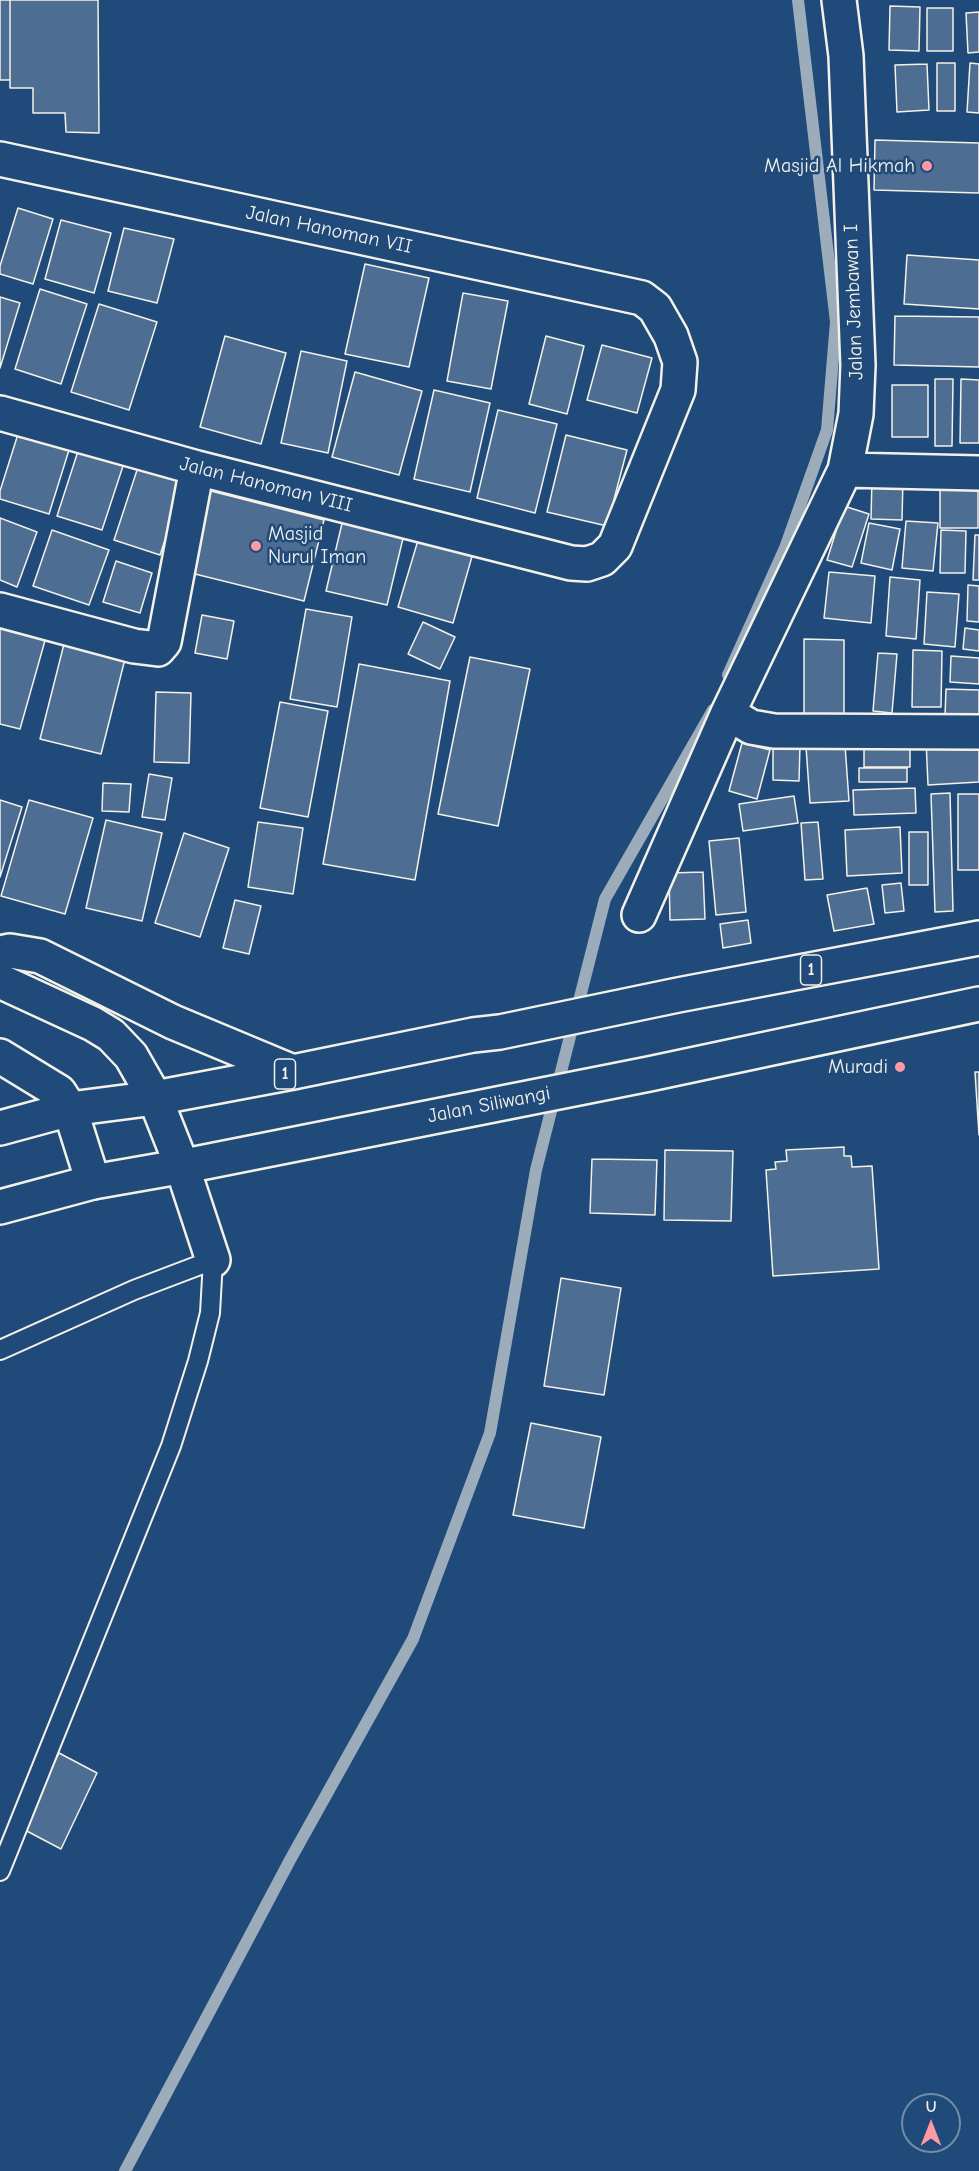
<!DOCTYPE html>
<style>
body{margin:0}
#map{position:relative;width:979px;height:2171px;overflow:hidden;background:#1f4a7a;font-family:"Comic Neue",sans-serif}
canvas{display:block}
.north{position:absolute;left:901px;top:2093px;width:60px;height:60px;box-sizing:border-box;background:#1f4a7a;border:2px solid #748da6;border-radius:50%;rotate:0deg;font-size:16px;font-weight:700;line-height:24px;text-align:center;color:#f4f1e8}
.north::after{content:'';display:block;margin:auto;width:21px;height:27px;background:#ff9aa2;clip-path:polygon(50% 0,100% 100%,50% 72%,0 100%)}
</style>
<div id="map">
<canvas width="979" height="2171"></canvas>
<div class="north">U</div>
</div>
<script>
const ctx = document.querySelector('canvas').getContext('2d');
ctx.lineJoin = 'round';
const toPath = rows => new Path2D(rows.map(r => 'M' + r).join(''));
function stroke(path, color, width, dash) { ctx.strokeStyle = color; ctx.lineWidth = width; ctx.lineCap = dash ? 'butt' : 'round'; ctx.setLineDash(dash || []); ctx.stroke(path); }
function fillPath(path, color) { ctx.fillStyle = color; ctx.fill(path, 'evenodd'); }
function write(font, color, halo, rows, align = 'center') {
  ctx.font = font + ' "Comic Neue",sans-serif'; ctx.lineWidth = 5; ctx.setLineDash([]); ctx.textBaseline = 'middle'; ctx.strokeStyle = halo; ctx.fillStyle = color; for (const [text, x, y, turn = 0] of rows) {
    ctx.save(); ctx.translate(x, y); ctx.rotate((+turn || 0) * Math.PI / 180); ctx.textAlign = isNaN(turn) ? turn : align; if (halo) ctx.strokeText(text, 0, 0); ctx.fillText(text, 0, 0); ctx.restore();
  }
}
const stream = toPath([
 [728,675,785,548,827,430,836,322,798,0],
 [125,2171,290,1860,413,1639,490,1433,536,1170,605,899,713,710]
]);
const building = toPath([
 [0,0,10,0,10,80,0,80,0,0],
 [10,0,98,0,99,133,66,132,65,113,33,113,33,88,10,88,10,0],
 [890,6,920,7,919,51,889,50,890,6],
 [927,8,953,8,953,51,927,51,927,8],
 [979,12,979,52,968,53,966,13,979,12],
 [937,63,955,63,955,111,937,111,937,63],
 [970,63,979,64,979,113,967,112,970,63],
 [927,64,929,110,897,112,895,65,927,64],
 [875,140,979,143,979,193,874,190,875,140],
 [18,208,53,219,33,284,0,274,0,266,18,208],
 [61,220,111,233,94,293,45,279,61,220],
 [124,228,174,239,157,303,108,291,124,228],
 [907,255,979,260,979,309,904,304,907,255],
 [365,264,429,278,409,367,345,354,365,264],
 [40,289,87,304,61,384,15,369,40,289],
 [463,293,508,301,491,389,447,381,463,293],
 [0,297,20,303,0,368,0,297],
 [99,304,157,322,129,410,71,392,99,304],
 [895,316,979,317,979,367,894,365,895,316],
 [225,336,286,353,261,444,200,427,225,336],
 [546,336,584,346,567,414,529,404,546,336],
 [602,345,652,358,637,413,587,400,602,345],
 [301,351,347,361,328,453,281,443,301,351],
 [355,372,422,391,399,475,332,457,355,372],
 [935,379,953,379,952,446,935,446,935,379],
 [961,379,979,380,979,443,960,443,961,379],
 [892,385,928,385,928,437,892,437,892,385],
 [434,390,490,403,470,492,414,479,434,390],
 [498,410,557,424,535,513,477,498,498,410],
 [18,434,69,450,49,514,0,499,0,491,18,434],
 [566,435,627,450,607,526,547,512,566,435],
 [79,448,124,463,102,530,57,516,79,448],
 [141,458,187,474,160,555,114,540,141,458],
 [940,475,978,475,978,528,940,528,940,475],
 [872,478,903,478,902,520,871,519,872,478],
 [207,490,324,520,304,601,187,572,207,490],
 [844,506,869,514,852,567,827,560,844,506],
 [344,515,405,530,387,605,326,591,344,515],
 [0,518,37,532,17,587,0,580,0,518],
 [906,521,938,523,933,571,902,568,906,521],
 [869,523,900,529,892,570,861,563,869,523],
 [52,530,109,550,89,605,33,586,52,530],
 [941,530,966,531,965,573,940,573,941,530],
 [975,535,979,535,979,580,973,580,975,535],
 [419,537,473,553,453,623,398,607,419,537],
 [116,561,152,573,140,613,103,602,116,561],
 [829,572,875,576,871,623,824,618,829,572],
 [890,577,920,580,916,639,886,636,890,577],
 [968,585,979,586,979,622,967,621,968,585],
 [927,592,959,594,955,647,924,644,927,592],
 [306,609,352,617,337,707,290,699,306,609],
 [202,615,234,621,227,659,195,653,202,615],
 [423,622,455,637,440,669,408,654,423,622],
 [0,624,46,637,20,729,0,724,0,624],
 [965,628,979,630,979,651,963,649,965,628],
 [66,636,127,651,101,754,40,739,66,636],
 [804,639,844,640,844,714,804,714,804,639],
 [913,650,942,651,941,707,912,707,913,650],
 [878,653,897,654,892,713,873,711,878,653],
 [951,656,979,658,979,684,950,682,951,656],
 [470,657,530,669,498,826,438,814,470,657],
 [359,664,450,681,415,880,323,864,359,664],
 [946,689,979,690,979,718,945,716,946,689],
 [156,692,191,693,189,763,154,762,156,692],
 [280,702,328,711,308,817,260,808,280,702],
 [979,738,979,782,928,785,926,740,979,738],
 [864,739,910,739,910,767,864,767,864,739],
 [742,743,770,750,757,799,729,791,742,743],
 [773,744,800,745,799,781,773,780,773,744],
 [845,745,849,801,810,803,806,747,845,745],
 [859,768,907,768,907,782,859,782,859,768],
 [149,774,172,778,165,820,142,817,149,774],
 [103,783,131,784,129,812,102,811,103,783],
 [915,788,916,813,854,815,853,790,915,788],
 [950,793,953,911,935,912,931,794,950,793],
 [958,794,979,794,979,870,958,870,958,794],
 [794,796,798,823,743,831,739,804,794,796],
 [0,800,22,807,0,877,0,800],
 [29,800,93,818,65,914,1,896,29,800],
 [106,820,162,833,142,921,86,908,106,820],
 [258,822,303,828,293,894,248,887,258,822],
 [818,822,823,879,805,880,801,823,818,822],
 [900,827,902,873,847,876,845,830,900,827],
 [909,832,928,832,928,885,909,885,909,832],
 [184,833,229,848,200,937,155,923,184,833],
 [739,838,746,912,716,915,709,841,739,838],
 [703,872,705,919,670,920,669,873,703,872],
 [901,883,904,911,885,913,882,885,901,883],
 [867,888,874,924,834,931,827,895,867,888],
 [235,900,261,906,249,954,223,948,235,900],
 [748,920,751,943,723,948,720,924,748,920],
 [975,1072,979,1072,979,1135,975,1072],
 [844,1147,844,1156,851,1156,852,1167,872,1166,879,1269,773,1276,766,1170,776,1169,775,1162,787,1161,786,1150,844,1147],
 [665,1150,733,1151,731,1221,664,1220,665,1150],
 [592,1159,657,1160,655,1215,590,1213,592,1159],
 [561,1278,621,1288,604,1395,544,1386,561,1278],
 [531,1423,601,1437,584,1528,513,1515,531,1423],
 [59,1753,97,1773,61,1849,21,1828,59,1753]
]);
const lane = toPath([
 [0,1350,134,1290,213,1260,210,1313,198,1361,171,1446,0,1871]
]);
const street = toPath([
 [0,159,642,298,655,308,671,336,680,362,678,390,615,546,602,559,587,564,571,563,197,468,0,413],
 [845,470,979,473],
 [0,610,134,646,158,649,164,642,197,468],
 [728,713,751,727,774,731,979,732],
 [639,915,728,713,845,470,856,414,858,365,846,56,839,0],
 [182,1166,213,1260]
]);
const secondary = toPath([
 [0,981,93,1024,111,1035,131,1056,155,1098,182,1166],
 [0,1056,59,1092,70,1109,93,1182]
]);
const highway = toPath([
 [0,953,10,951,40,956,173,1022,293,1072],
 [0,1128,70,1109,155,1098,293,1072,473,1035,500,1032,678,995,979,938],
 [0,1207,93,1182,190,1165,649,1074,979,1004]
]);
const markers = [
 [927,166,6,"#ff9aa2"],
 [256,546,6,"#ff9aa2"],
 [900,1067,6,"#ff9aa2"]
];
const shields = [
 [811,970,21],
 [285,1074,21]
];
const shieldNames = [
 ["1",811,970],
 ["1",285,1074]
];
const poiNames = [
 ["Masjid Al Hikmah",915,166],
 ["Masjid",268,534,"left"],
 ["Nurul Iman",268,557,"left"],
 ["Muradi",888,1067]
];
const streetNames = [
 ["Jalan Hanoman VII",329,230,12],
 ["Jalan Jembawan I",854,302,-92],
 ["Jalan Hanoman VIII",266,485,14],
 ["Jalan Siliwangi",489,1105,-11]
];
stroke(stream, '#9cacbb', 12);
fillPath(building, '#4d6e92');
stroke(building, '#f4f1e8', 1.5);
stroke(lane, '#f4f1e8', 22);
stroke(street, '#f4f1e8', 38);
stroke(secondary, '#f4f1e8', 38);
stroke(highway, '#f4f1e8', 38);
stroke(lane, '#1f4a7a', 18);
stroke(street, '#1f4a7a', 33);
stroke(secondary, '#1f4a7a', 33);
stroke(highway, '#1f4a7a', 33);
for (const [x, y, r, color] of markers) { const dot = new Path2D(); dot.arc(x, y, r, 0, 2 * Math.PI); ctx.fillStyle = color; ctx.fill(dot); stroke(dot, '#1f4a7a', 2); }
for (const [x, y, w] of shields) { const box = new Path2D(); box.roundRect(x - w / 2, y - 15, w, 30, 4.5); ctx.fillStyle = '#1f4a7a'; ctx.fill(box); stroke(box, '#f4f1e8', 1.5); }
write('bold 18px', '#f4f1e8', null, shieldNames);
write('20px', '#f4f1e8', '#1f4a7a', poiNames, 'right');
write('20px', '#f4f1e8', '#1f4a7a', streetNames);
</script>
